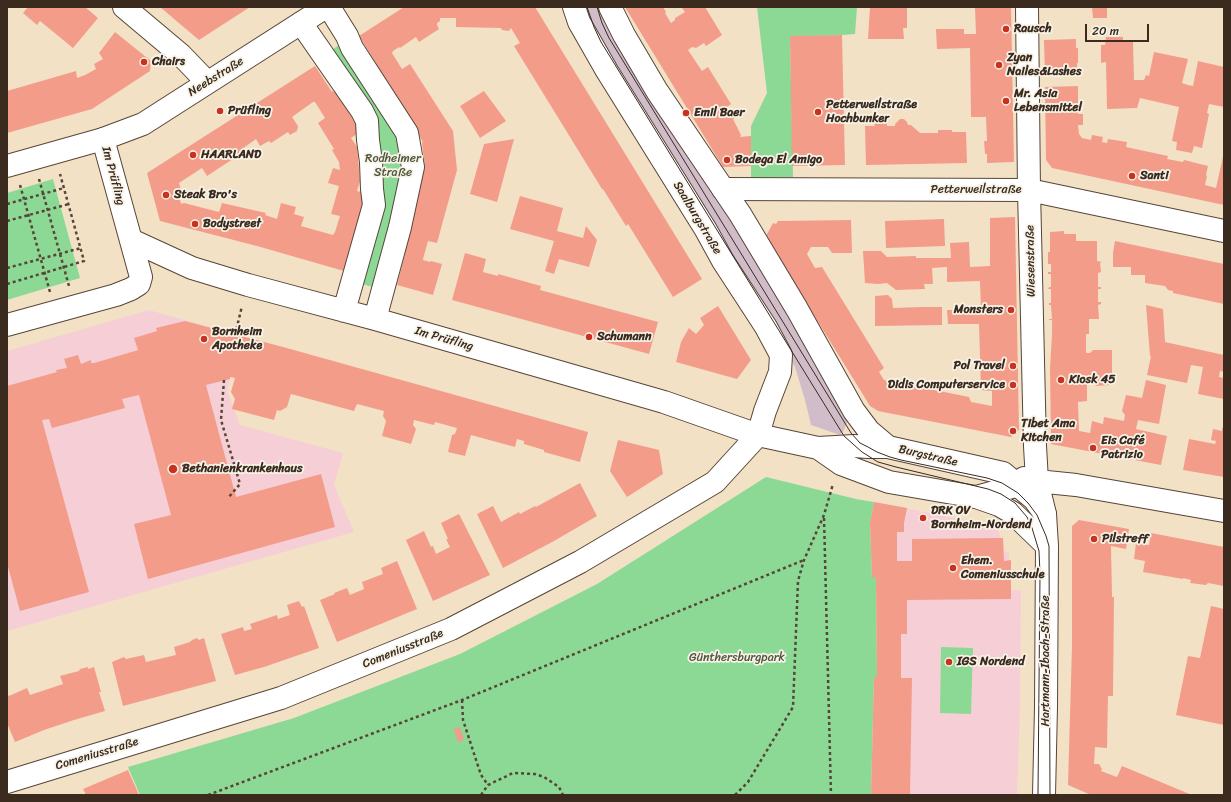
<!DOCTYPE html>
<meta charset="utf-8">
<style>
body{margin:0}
#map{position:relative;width:1231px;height:802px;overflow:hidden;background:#f3e1c6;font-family:Sriracha,sans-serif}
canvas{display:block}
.frame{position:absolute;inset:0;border:8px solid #3b2a1e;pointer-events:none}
.scale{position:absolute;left:1085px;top:24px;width:64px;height:18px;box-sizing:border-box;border:2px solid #3b2a1e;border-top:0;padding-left:5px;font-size:12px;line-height:14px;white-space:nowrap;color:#3b2a1e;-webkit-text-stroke:3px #f7f3e8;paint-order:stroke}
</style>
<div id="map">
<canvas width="1231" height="802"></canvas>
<div class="frame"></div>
<div class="scale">20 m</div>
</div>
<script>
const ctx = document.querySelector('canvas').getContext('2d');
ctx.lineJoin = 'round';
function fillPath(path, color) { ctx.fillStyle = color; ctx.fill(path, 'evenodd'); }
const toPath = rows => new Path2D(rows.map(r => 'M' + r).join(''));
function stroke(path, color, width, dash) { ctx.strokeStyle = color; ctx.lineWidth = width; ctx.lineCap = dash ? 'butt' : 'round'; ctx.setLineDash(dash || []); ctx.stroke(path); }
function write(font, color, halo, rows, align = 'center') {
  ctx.font = font + ' Sriracha,sans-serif'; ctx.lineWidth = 3.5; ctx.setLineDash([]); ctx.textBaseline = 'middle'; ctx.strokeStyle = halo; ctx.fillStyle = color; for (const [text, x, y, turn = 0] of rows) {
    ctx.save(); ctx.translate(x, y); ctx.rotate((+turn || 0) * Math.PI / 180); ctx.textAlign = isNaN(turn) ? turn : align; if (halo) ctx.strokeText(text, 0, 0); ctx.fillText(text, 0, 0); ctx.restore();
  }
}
const built = toPath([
 [149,310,242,336,227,390,240,425,343,453,334,485,354,532,7,631,7,351],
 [874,502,990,525,996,528,999,532,1001,538,1003,538,1004,552,1009,553,1009,560,1011,560,1011,590,1021,590,1020,707,1017,795,871,795,874,677,877,677,876,578,872,578,870,523]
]);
const industrial = toPath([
 [582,7,597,7,640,77,724,208,784,308,822,368,845,410,847,422,844,430,840,435,811,425,805,400,795,367,781,341]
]);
const green = toPath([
 [757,7,857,7,855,34,842,35,790,37,793,177,751,178,751,126,767,93],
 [343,42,406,153,379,289,359,283,383,192,329,52],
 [53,179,80,278,7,300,7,193],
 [766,477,856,499,874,502,870,523,872,577,876,577,877,677,874,677,871,795,140,795,128,767,294,718,460,654,597,584],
 [941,647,973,648,971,714,940,713]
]);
const building = toPath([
 [28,7,85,7,98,18,73,48,40,21,37,25,23,13],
 [160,7,250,7,199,40],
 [404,7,535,7,702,279,673,297,628,224,626,226,603,189,602,189,514,46,520,43,511,28,509,31,502,30,501,28,456,27,456,18,440,18,440,21,437,23,437,25,439,29,419,42,416,37,400,48,399,47,393,51,392,53,402,69,410,64,453,131,457,170,437,243,428,241,423,259,423,260,430,262,431,261,442,264,433,295,397,285,405,254,401,253,420,180,421,181,425,167,422,143,423,142,374,64,376,63,359,36],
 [625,7,663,7,666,12,665,13,671,23,675,20,675,18,685,12,682,8,684,7,705,7,722,35,706,46,704,43,696,48,692,47,688,50,702,71,708,67,731,104,727,107,735,118,733,119,741,135,740,137,751,136,751,166,723,167],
 [870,7,907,7,907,28,903,28,904,39,868,39],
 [975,7,1011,7,1014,162,987,163,987,154,985,154,984,141,987,141,986,117,971,117,970,48,937,49,936,29,964,29,964,34,976,34],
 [1092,7,1107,7,1107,18,1093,18],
 [115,32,151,61,150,71,92,109,7,133,7,91,76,71,77,78,85,75,96,69,94,64,103,59,99,53],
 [842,35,845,165,792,166,790,36],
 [1106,37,1123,37,1123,42,1133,42,1134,80,1144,80,1146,75,1149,76,1154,52,1188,59,1182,83,1188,85,1193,86,1198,61,1224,67,1224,107,1209,104,1207,113,1209,114,1202,148,1194,146,1192,153,1176,150,1177,142,1172,141,1179,107,1140,98,1137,108,1107,109,1106,62,1101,63,1101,45,1105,45],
 [1076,39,1076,48,1078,48,1078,63,1077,63,1077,73,1045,73,1044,40],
 [315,66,332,92,332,91,337,93,346,108,348,107,358,127,357,134,351,138,357,147,360,181,357,191,365,193,368,200,344,271,257,246,160,221,147,173],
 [313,102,315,102,325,118,318,123,334,149,332,150,339,162,340,170,333,168,328,183,339,186,331,214,340,216,335,232,333,235,301,226,304,217,294,214,296,207,281,203,277,219,265,215,266,213,222,203,219,212,184,203,181,204,178,191,181,190,179,183,202,168,207,176,239,155,240,152,239,151,256,139,260,146,269,141,271,143,288,132,290,135,297,131,298,126,292,117],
 [1078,86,1078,114,1083,114,1083,125,1078,125,1079,134,1082,138,1091,140,1092,135,1103,137,1102,142,1107,143,1108,139,1127,142,1126,147,1168,156,1167,159,1183,162,1184,160,1208,166,1206,175,1207,176,1205,185,1216,188,1224,152,1224,205,1052,168,1046,160,1045,87],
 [484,91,506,121,480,138,460,106],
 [880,119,884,119,887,122,887,126,895,126,895,124,900,119,904,119,907,122,908,125,911,125,920,133,938,133,938,130,952,130,952,132,966,132,967,163,866,165,865,126,875,126,874,124],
 [514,139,497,202,470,194,484,144],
 [520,196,563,208,557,231,583,238,586,226,597,240,589,267,559,259,554,274,545,271,554,241,510,229],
 [1015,217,1019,430,1011,437,878,411,870,406,767,239,769,237,766,236,773,223,776,224,778,221,851,220,852,253,832,253,828,247,811,247,807,254,815,268,822,267,884,368,879,372,884,380,969,397,971,402,992,406,992,391,981,390,979,324,948,324,947,310,981,310,980,281,947,282,947,267,932,268,933,284,924,284,925,289,896,290,887,283,878,284,865,283,863,251,881,251,887,257,916,256,916,258,951,258,950,243,969,242,970,267,990,266,990,218],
 [944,219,945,246,886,248,885,221],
 [1064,231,1064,234,1076,234,1076,241,1097,241,1097,261,1102,262,1100,263,1101,272,1098,273,1098,287,1101,287,1101,289,1098,289,1098,302,1101,302,1101,304,1098,305,1099,319,1089,319,1089,334,1086,334,1086,353,1090,353,1093,350,1112,350,1112,382,1109,385,1096,386,1094,383,1087,383,1087,401,1078,402,1079,431,1090,433,1092,421,1103,424,1104,417,1124,421,1125,415,1122,411,1126,395,1142,398,1146,380,1166,385,1159,424,1138,420,1136,429,1167,436,1161,465,1051,444,1050,368,1052,335,1052,320,1049,320,1049,319,1052,319,1051,305,1049,305,1049,303,1051,303,1051,289,1048,289,1049,287,1051,287,1051,274,1048,274,1048,272,1051,272,1051,264,1048,264,1048,252,1050,252,1050,232],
 [1115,241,1224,264,1224,304,1173,293,1173,291,1168,290,1165,286,1145,283,1145,275,1131,275,1131,267,1113,267,1113,253],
 [465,253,486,259,483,272,498,276,498,274,541,286,540,290,658,322,649,354,452,300],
 [888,295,892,299,893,308,922,307,942,307,942,325,875,326,875,296],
 [1146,305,1163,309,1165,342,1224,355,1224,372,1220,371,1219,377,1224,378,1224,399,1198,394,1203,367,1191,365,1187,383,1147,375,1151,356,1150,356],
 [718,306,751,360,737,379,676,362,681,342,689,328,696,334,704,325,700,318],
 [185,321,283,347,588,432,580,462,544,452,544,450,524,444,524,441,517,439,515,447,471,435,465,456,448,452,452,435,455,434,457,428,435,422,434,425,414,420,413,425,416,429,411,444,382,436,386,421,383,416,384,411,357,404,354,411,291,394,287,407,280,411,277,410,274,420,232,409,235,399,231,392,235,378,230,377,230,379,206,385,236,497,321,474,335,527,148,579,134,524,171,515,139,395,122,399,125,408,52,428,49,419,42,420,89,592,20,611,7,563,7,386,57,372,56,370,67,368,64,359,78,355,81,364,91,360,91,363,94,363,135,351,138,350,134,338,157,331,156,328],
 [1222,428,1224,428,1224,477,1183,470,1189,439,1215,444,1216,441,1211,440,1213,429,1222,431],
 [618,440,659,450,663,474,627,497,610,471],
 [580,483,597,516,554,541,503,568,477,514,493,506,501,522,519,512,520,514,535,506,536,507],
 [874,502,907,508,904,523,904,532,897,532,897,561,912,561,912,539,1001,538,1003,538,1004,561,1011,560,1011,599,907,600,907,634,901,634,901,678,912,678,910,795,871,795,874,677,877,677,876,577,872,578,870,523],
 [459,514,490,575,433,601,406,540,424,531,431,547,433,546,436,554,450,547,446,539,448,539,441,523],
 [1079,520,1129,529,1126,549,1111,546,1112,597,1114,597,1113,696,1108,696,1107,748,1095,747,1094,764,1099,764,1102,769,1101,771,1117,777,1122,766,1192,795,1091,795,1068,785,1072,646,1072,526],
 [1151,533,1224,547,1224,586,1208,583,1206,585,1190,583,1191,580,1183,578,1183,579,1143,572,1145,561,1134,559,1136,543,1149,545],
 [397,561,417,609,337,642,320,600,335,594,334,593,347,588,350,595,364,589,362,582,383,574,381,568],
 [299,601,302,607,304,606,319,648,264,667,235,675,221,634,243,627,244,631,252,629,250,624,277,615,278,619,290,615,287,605],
 [1211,606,1224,609,1224,725,1176,715,1188,656,1200,658],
 [197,638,199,640,204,638,216,681,123,706,112,662,124,657,126,659,144,655,146,662,176,655,174,647,190,642,192,640],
 [88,667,88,669,94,667,101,692,99,692,105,711,74,720,44,730,15,742,7,723,7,694,9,696,27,688,30,695,63,684,60,676,79,671,80,669],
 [460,727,464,740,458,742,454,729],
 [128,770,139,795,86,795,83,789]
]);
const path = toPath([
 [39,179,69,286],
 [20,185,50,292],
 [7,204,64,188],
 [7,221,69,204],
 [7,268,81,248],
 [7,284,84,261,60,174],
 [235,335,242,306],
 [224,380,221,420,240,484,228,498],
 [824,518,831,795],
 [462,700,463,720,481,775,488,785],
 [208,795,462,700,804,560],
 [481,795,488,785,513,773,535,774,544,777,559,787,563,795],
 [735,795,748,782,793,707,798,581,804,560,824,515,833,484]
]);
const minor = toPath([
 [124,7,181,55,207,82],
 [329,7,347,36,352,48,407,133,413,167,400,227,375,319],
 [1027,7,1029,190,1035,446,1037,481,1045,514],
 [301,23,362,111,367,121,368,140,371,162,372,189,374,205,344,311],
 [723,189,1029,190,1224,231],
 [7,325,116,295,131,289,139,284,141,277,103,139],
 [1024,478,1037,481,1076,485,1224,511],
 [976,497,1034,481],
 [7,782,281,698,451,629,580,562,715,482,758,435,664,402,375,319,248,285,192,268,131,240]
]);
const tertiary = toPath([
 [574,7,579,22,607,71,706,230,723,261,766,327,781,355,780,372,765,411,758,435,818,448,854,446,868,447,888,447,1003,473,1034,499,1045,514,1047,546,1046,707,1044,795],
 [610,7,624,35,657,91,740,214,797,309,854,411,869,431,888,447],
 [818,448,841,464,889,482,976,497,999,505,1013,513,1047,546]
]);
const secondary = toPath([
 [7,166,103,139,143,124,326,7]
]);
const tram = toPath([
 [587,7,594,27,601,42,844,436,862,452,878,462,896,467,988,489,1001,494,1015,503,1027,517,1032,528,1039,551,1040,574,1038,795],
 [597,7,602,23,609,38,851,433,860,443,868,447,877,452,890,457,901,460,987,478,1002,483,1018,493,1028,503,1037,515,1046,536,1049,546,1050,795]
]);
const markers = [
 [1006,29,4,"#c8321e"],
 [144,62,4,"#c8321e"],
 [999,65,4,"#c8321e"],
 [1006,101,4,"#c8321e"],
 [220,111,4,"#c8321e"],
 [818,112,4,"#c8321e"],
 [686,113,4,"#c8321e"],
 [193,155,4,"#c8321e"],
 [727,160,4,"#c8321e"],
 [1132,176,4,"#c8321e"],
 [166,195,4,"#c8321e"],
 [195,224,4,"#c8321e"],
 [1011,310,4,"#c8321e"],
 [589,337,4,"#c8321e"],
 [204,339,4,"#c8321e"],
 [1013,366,4,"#c8321e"],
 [1061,380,4,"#c8321e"],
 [1013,385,4,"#c8321e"],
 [1013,431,4,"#c8321e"],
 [1093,448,4,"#c8321e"],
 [173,469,5,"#c8321e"],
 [923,518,4,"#c8321e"],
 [1094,539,4,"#c8321e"],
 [953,568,4,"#c8321e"],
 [949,662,4,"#c8321e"]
];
const poiNames = [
 ["Rausch",1014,29],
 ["Zyan",1007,58],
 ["Nailes&Lashes",1007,72],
 ["Chairs",152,62],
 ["Mr. Asia",1014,94],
 ["Lebensmittel",1014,108],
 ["Petterweilstraße",826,105],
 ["Hochbunker",826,119],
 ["Prüfling",228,111],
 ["Emil Baer",694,113],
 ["HAARLAND",201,155],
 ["Bodega El Amigo",735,160],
 ["Santi",1140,176],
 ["Steak Bro's",174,195],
 ["Bodystreet",203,224],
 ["Monsters",1003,310,"right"],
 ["Bornheim",212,332],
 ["Apotheke",212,346],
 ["Schumann",597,337],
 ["Pol Travel",1005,366,"right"],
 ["Kiosk 45",1069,380],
 ["Didis Computerservice",1005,385,"right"],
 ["Tibet Ama",1021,424],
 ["Kitchen",1021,438],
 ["Eis Café",1101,441],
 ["Patrizio",1101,455],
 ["Bethanienkrankenhaus",182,469],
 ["DRK OV",931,511],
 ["Bornheim-Nordend",931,525],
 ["Pilstreff",1102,539],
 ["Ehem.",961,561],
 ["Comeniusschule",961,575],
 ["IGS Nordend",957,662]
];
const streetNames = [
 ["Neebstraße",216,77,-32],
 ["Im Prüfling",113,176,75],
 ["Petterweilstraße",976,190],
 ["Saalburgstraße",697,218,59],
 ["Wiesenstraße",1031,261,-91],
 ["Im Prüfling",444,339,16],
 ["Burgstraße",928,456,13],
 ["Comeniusstraße",403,649,-22],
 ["Hartmann-Ibach-Straße",1046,661,-90],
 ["Comeniusstraße",97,754,-17]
];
const parkNames = [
 ["Rodheimer",393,159],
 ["Straße",393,173],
 ["Günthersburgpark",737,658]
];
fillPath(built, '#f6cfd6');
fillPath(industrial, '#d1bdc9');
fillPath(green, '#8cd996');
fillPath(building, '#f39c8a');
stroke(minor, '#574537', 24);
stroke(tertiary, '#574537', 24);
stroke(secondary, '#574537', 24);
stroke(path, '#574537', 2.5, [3, 3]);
stroke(minor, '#fff', 22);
stroke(tertiary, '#fff', 22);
stroke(secondary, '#fff', 22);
stroke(tram, '#3b2a1e', 1);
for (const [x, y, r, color] of markers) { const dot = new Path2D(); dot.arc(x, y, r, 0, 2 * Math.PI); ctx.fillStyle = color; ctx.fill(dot); stroke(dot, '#f7f3e8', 1.5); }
write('bold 12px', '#3b2a1e', '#f7f3e8', poiNames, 'left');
write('12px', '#3b2a1e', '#f7f3e8', streetNames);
write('12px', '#4f563c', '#f7f3e8', parkNames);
</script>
